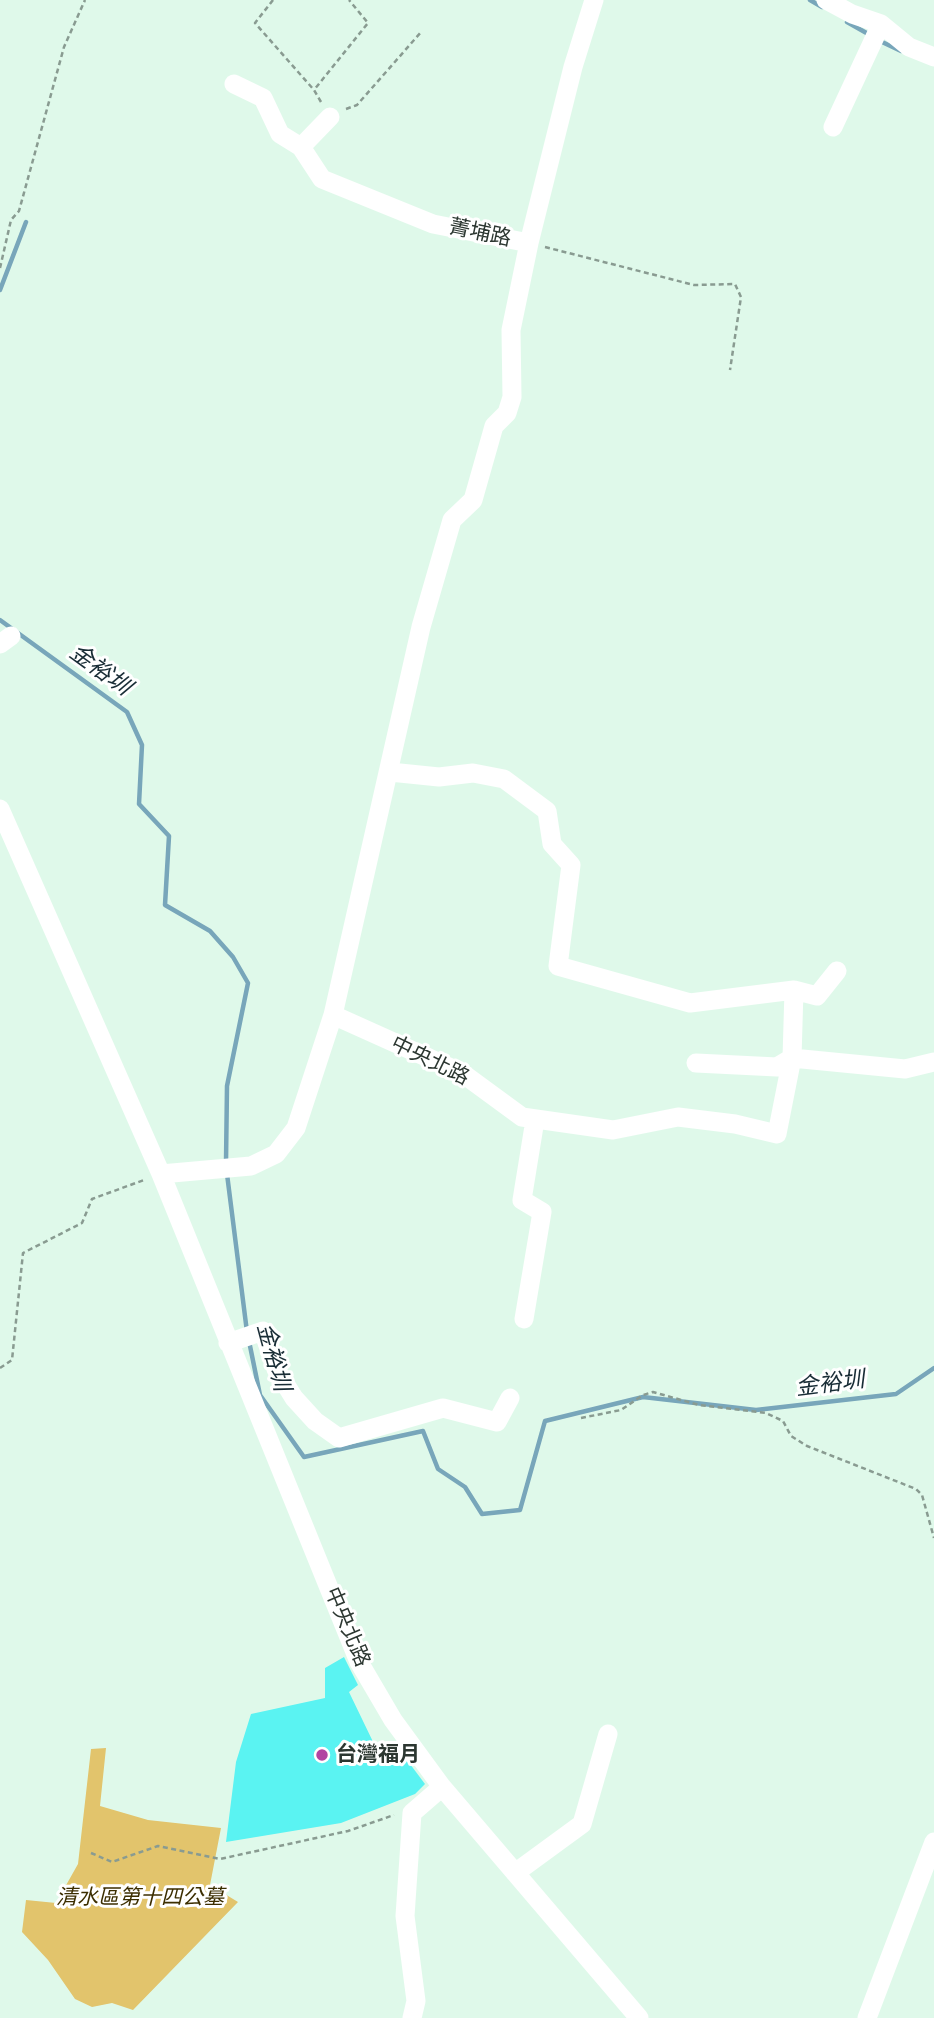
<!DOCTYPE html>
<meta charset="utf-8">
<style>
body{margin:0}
canvas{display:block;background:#dff9ea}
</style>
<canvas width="934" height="2018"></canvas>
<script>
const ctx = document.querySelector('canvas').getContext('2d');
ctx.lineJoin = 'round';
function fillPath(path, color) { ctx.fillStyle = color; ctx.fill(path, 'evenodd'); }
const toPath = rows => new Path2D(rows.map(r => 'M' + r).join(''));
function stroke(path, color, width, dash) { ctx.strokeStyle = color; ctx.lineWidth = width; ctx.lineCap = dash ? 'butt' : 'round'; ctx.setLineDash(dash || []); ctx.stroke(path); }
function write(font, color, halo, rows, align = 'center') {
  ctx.font = font + ' Literata,"Noto Sans TC",serif'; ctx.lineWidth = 6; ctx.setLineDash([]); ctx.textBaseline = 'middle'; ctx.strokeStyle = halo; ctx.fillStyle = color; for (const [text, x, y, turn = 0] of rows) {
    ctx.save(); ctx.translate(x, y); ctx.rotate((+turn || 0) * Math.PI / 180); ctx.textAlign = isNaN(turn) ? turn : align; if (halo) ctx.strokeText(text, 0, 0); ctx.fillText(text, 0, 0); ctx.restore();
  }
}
const green = toPath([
 [106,1748,100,1806,148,1820,221,1828,210,1885,238,1902,133,2010,112,2003,92,2007,75,1999,48,1960,22,1932,26,1900,56,1903,78,1864,91,1749]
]);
const stream = toPath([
 [810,0,822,7],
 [847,22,870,35],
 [880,41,901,51],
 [0,290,26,222],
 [0,620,127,712,142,745,139,804,169,836,165,905,210,931,233,957,248,983,227,1086,226,1162],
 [227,1174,247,1332],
 [249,1341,260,1395,304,1457,423,1431,438,1469,465,1487,482,1514,520,1510,545,1421,643,1397,756,1410,896,1394,934,1368]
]);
const building = toPath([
 [344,1657,358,1685,349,1692,376,1748,395,1744,425,1784,415,1794,341,1823,226,1842,236,1762,251,1714,325,1698,325,1668]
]);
const path = toPath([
 [273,0,255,23,314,90],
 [321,102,314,90,368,23,349,0],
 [346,109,357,105,422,31],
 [545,247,694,285,735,284,741,297,730,370],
 [0,268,11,220,19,211,64,47,85,0],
 [0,1368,12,1360,23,1253,82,1223,92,1199,144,1180],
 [581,1418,621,1410,643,1395,653,1392,699,1405,766,1413,783,1421,791,1436,807,1446,916,1489,922,1495,934,1538],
 [91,1853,112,1862,158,1846,220,1859,348,1831,394,1815]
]);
const minor = toPath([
 [826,0,852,14,881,24,909,47,934,57],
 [234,84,263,98,280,134,301,147,322,179,433,224,529,243],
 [833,127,881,24],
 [301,147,330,117],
 [0,644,11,636],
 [390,772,439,777,473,773,504,779,547,811,552,844,571,865,558,966,690,1003,794,990,792,1058,777,1067,696,1063],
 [0,809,161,1174,359,1662,393,1720,442,1787,639,2018],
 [794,990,817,996,837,971],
 [333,1015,462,1073,522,1117,613,1130,678,1117,735,1124,777,1134,792,1058,905,1069,934,1062],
 [161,1174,251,1166,276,1154,296,1128,333,1015,421,627,452,520,473,500,494,426,507,413,512,397,511,330,529,243,573,67,594,0],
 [524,1319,542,1212,522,1200,535,1120],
 [228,1343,263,1331,276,1369,294,1398,315,1421,339,1438,443,1408,497,1422,510,1398],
 [515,1873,582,1824,608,1734],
 [412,2018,416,2001,405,1916,412,1813,442,1787],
 [867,2018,934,1842]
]);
const markers = [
 [322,1755,7,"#b244a2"]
];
const streetNames = [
 ["菁埔路",480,233,12],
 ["中央北路",430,1061,26],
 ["中央北路",347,1627,67]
];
const poiNames = [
 ["台灣福月",336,1755]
];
const parkNames = [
 ["清水區第十四公墓",140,1898]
];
const waterNames = [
 ["金裕圳",100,670,36],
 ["金裕圳",273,1357,75],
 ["金裕圳",830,1384,-7]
];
fillPath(green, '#e2c46c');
stroke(stream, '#78a6ba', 4.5);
fillPath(building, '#5af3f2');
stroke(path, '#899b91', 2.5, [5, 3.5]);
stroke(minor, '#fff', 19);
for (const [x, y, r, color] of markers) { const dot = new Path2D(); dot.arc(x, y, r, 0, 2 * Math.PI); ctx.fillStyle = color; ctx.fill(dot); stroke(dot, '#fff', 2.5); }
write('21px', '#2c3731', '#fff', streetNames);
write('bold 21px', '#2c3731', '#fff', poiNames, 'left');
write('italic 21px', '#3c2e00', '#fff', parkNames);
write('italic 23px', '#192d36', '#fff', waterNames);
</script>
